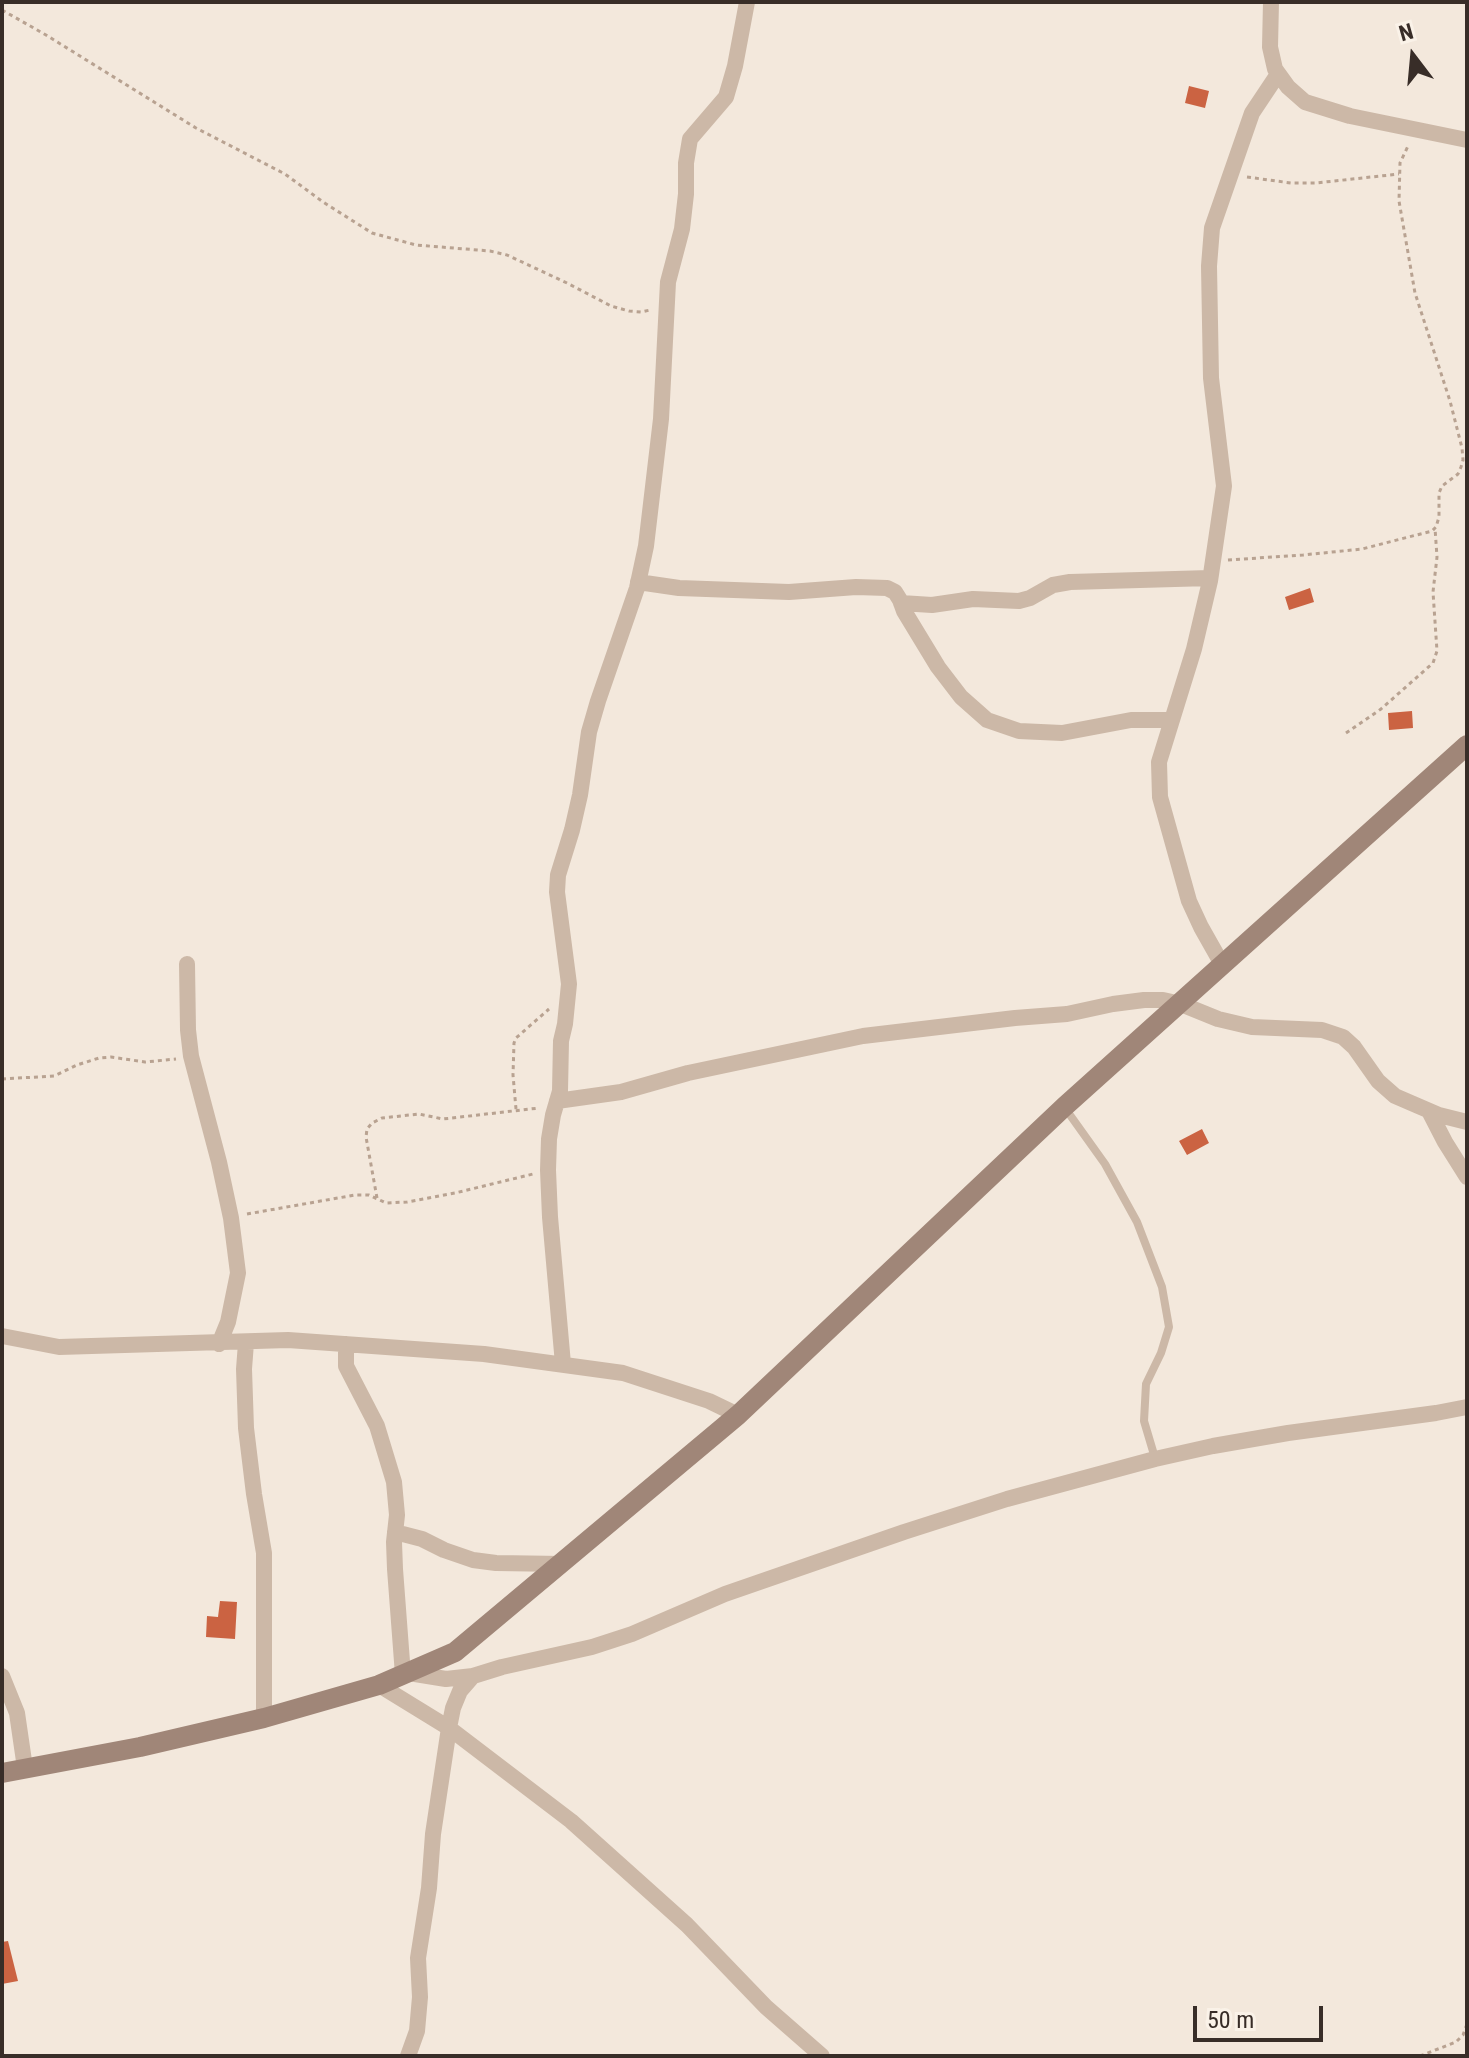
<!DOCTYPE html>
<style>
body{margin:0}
#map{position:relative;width:1469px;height:2058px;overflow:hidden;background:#f3e8dc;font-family:"Roboto Condensed",sans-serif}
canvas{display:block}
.frame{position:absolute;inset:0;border:4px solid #382d28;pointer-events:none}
.north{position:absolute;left:1373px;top:16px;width:80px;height:80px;-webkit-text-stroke:6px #faf2e8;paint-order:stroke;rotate:344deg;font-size:22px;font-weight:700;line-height:32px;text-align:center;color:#382d28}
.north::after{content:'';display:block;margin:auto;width:28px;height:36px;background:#382d28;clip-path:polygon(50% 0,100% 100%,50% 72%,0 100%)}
.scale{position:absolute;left:1193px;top:2006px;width:130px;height:36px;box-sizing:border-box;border:4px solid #382d28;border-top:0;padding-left:10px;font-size:24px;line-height:28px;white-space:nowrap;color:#382d28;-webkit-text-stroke:6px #faf2e8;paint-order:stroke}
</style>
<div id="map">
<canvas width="1469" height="2058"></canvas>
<div class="frame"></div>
<div class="north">N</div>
<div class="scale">50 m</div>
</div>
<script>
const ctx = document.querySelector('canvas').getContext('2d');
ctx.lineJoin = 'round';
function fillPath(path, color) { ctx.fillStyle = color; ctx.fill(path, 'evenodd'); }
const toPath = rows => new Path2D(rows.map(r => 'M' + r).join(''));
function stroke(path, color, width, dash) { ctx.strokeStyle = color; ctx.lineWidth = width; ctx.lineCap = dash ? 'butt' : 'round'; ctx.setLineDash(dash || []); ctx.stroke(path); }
const building = toPath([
 [1189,86,1209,91,1205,108,1185,103],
 [1310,588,1314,602,1289,610,1285,597],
 [1412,711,1413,728,1389,730,1388,713],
 [1202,1129,1209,1143,1187,1155,1179,1141],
 [220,1601,237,1602,235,1639,206,1637,207,1616,218,1617],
 [8,1941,18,1981,2,1984,2,1942]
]);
const path = toPath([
 [2,10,46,35,196,128,285,174,323,202,372,233,416,245,490,251,507,255,567,283,611,306,629,311,641,312,650,310],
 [1247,177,1291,183,1316,183,1399,174],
 [1228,560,1303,555,1362,549,1432,531,1436,527,1439,517,1439,493,1442,486,1458,474,1461,467,1463,460,1462,448,1450,401,1415,293,1399,201,1400,163,1409,144],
 [1346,733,1381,709,1433,663,1437,651,1433,592,1437,557,1435,528],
 [2,1079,54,1076,77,1065,99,1058,111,1057,145,1062,176,1059],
 [516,1109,513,1075,514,1043,516,1038,549,1009],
 [377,1198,366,1137,367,1129,372,1123,382,1118,419,1114,443,1119,539,1108],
 [247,1214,355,1195,369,1195,386,1203,407,1202,455,1193,533,1174],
 [1420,2056,1456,2042,1463,2035,1467,2024]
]);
const lane = toPath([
 [1065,1108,1105,1164,1137,1222,1162,1287,1169,1327,1161,1353,1146,1384,1144,1421,1155,1458]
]);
const street = toPath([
 [1271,2,1270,47,1275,69,1288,87,1305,102,1350,116,1467,140],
 [638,582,679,588,789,592,856,587,887,588,895,592,900,600,904,611,938,667,961,697,987,720,1019,731,1062,733,1131,720,1171,720],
 [901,603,932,605,973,599,1019,601,1030,598,1053,585,1070,582,1210,578],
 [187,964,188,1030,191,1056,219,1162,231,1218,238,1273,228,1322,219,1344],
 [1223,966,1201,927,1189,901,1160,797,1159,762,1194,649,1210,581,1224,486,1211,378,1209,266,1212,228,1252,113,1278,74],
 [557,1101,621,1092,688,1073,863,1036,1015,1018,1067,1014,1113,1004,1144,1000,1163,1000,1181,1004,1218,1019,1252,1027,1322,1030,1343,1037,1354,1047,1378,1081,1395,1096,1439,1115,1467,1122],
 [1429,1111,1445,1142,1467,1177],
 [2,1336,59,1347,288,1340,484,1354,623,1373,709,1401,738,1415],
 [246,1343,244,1369,246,1428,254,1494,264,1553,264,1718],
 [346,1344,346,1366,377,1426,394,1482,397,1515,394,1542,395,1569,403,1675],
 [563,1364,550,1217,548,1170,549,1139,553,1115,560,1091,561,1041,565,1024,569,984,557,892,558,875,572,830,580,795,589,732,598,701,637,588,646,546,661,419,668,282,682,229,686,194,686,163,690,139,726,97,735,66,747,2],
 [395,1532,422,1539,444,1550,473,1560,496,1563,562,1564],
 [409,1673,446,1679,473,1676,502,1667,592,1647,632,1634,725,1594,904,1532,1007,1499,1155,1459,1213,1446,1288,1433,1436,1413,1467,1407],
 [2,1676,17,1713,25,1768],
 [379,1685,449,1728,571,1821,687,1925,766,2007,822,2056],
 [408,2056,417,2031,420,1997,418,1958,429,1888,433,1834,449,1728,453,1708,460,1691,473,1676]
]);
const secondary = toPath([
 [2,1773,140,1747,264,1718,379,1685,455,1652,738,1415,1064,1107,1467,745]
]);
fillPath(building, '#cb6342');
stroke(path, '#b8a291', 3, [4, 4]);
stroke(lane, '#ccb8a7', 8);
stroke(street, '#ccb8a7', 16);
stroke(secondary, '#a08678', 20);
</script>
